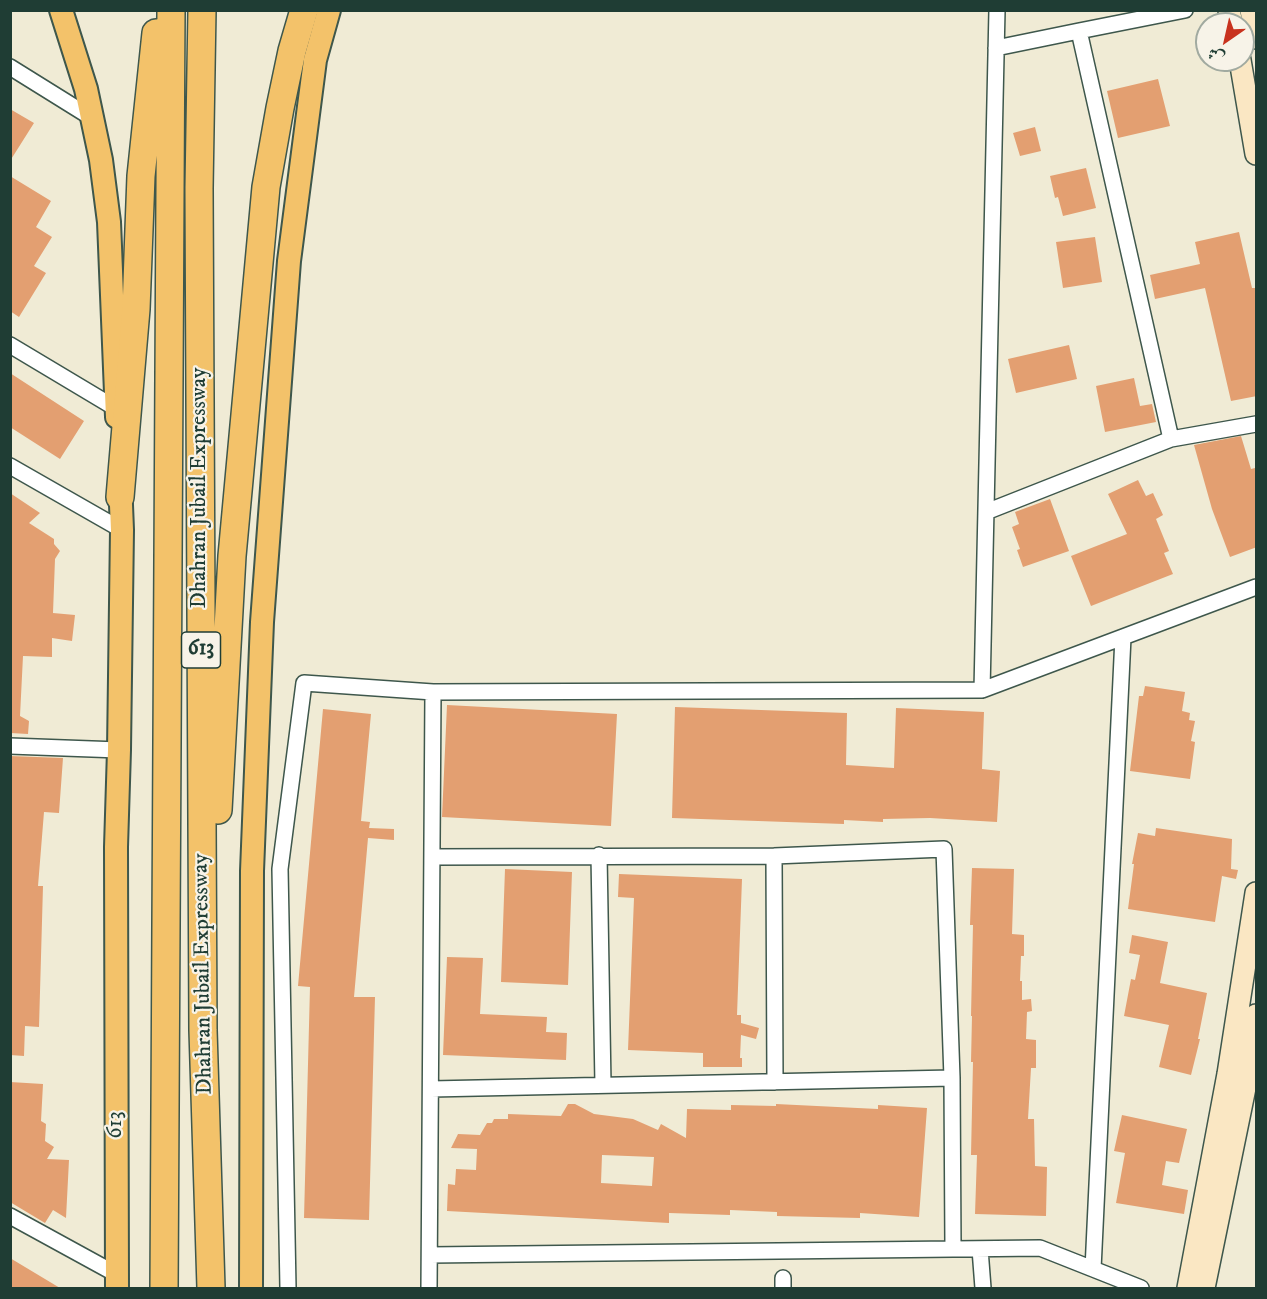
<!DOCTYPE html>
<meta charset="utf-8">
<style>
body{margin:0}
#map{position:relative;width:1267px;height:1299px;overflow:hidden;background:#f0ebd5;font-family:"IM FELL DW Pica",Amiri,serif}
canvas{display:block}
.frame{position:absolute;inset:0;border:12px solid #1f3d34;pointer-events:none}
.north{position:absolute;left:1195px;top:12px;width:60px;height:60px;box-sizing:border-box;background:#f7f3e8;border:2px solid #a1aaa0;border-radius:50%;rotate:214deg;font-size:16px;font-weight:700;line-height:24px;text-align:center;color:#1f3d34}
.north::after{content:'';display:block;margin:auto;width:21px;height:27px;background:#c8321e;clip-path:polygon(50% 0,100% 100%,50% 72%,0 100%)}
</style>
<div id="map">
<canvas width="1267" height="1299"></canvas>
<div class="frame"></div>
<div class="north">ش</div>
</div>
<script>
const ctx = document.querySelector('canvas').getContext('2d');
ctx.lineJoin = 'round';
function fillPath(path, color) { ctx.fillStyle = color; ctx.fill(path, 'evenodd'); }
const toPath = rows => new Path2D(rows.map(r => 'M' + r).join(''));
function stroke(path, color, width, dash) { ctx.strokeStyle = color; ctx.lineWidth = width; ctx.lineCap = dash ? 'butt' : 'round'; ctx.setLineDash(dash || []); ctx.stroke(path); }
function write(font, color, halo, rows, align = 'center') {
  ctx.font = font + ' "IM FELL DW Pica",serif'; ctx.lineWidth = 4.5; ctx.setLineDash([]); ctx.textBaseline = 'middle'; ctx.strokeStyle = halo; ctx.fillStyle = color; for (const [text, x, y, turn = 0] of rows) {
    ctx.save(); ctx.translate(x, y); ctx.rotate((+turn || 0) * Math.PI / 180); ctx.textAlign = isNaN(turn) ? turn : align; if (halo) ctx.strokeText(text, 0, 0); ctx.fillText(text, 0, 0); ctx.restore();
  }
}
const building = toPath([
 [1158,79,1170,126,1118,138,1107,91],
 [10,109,34,123,10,161],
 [1035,127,1041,151,1020,156,1013,133],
 [1086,168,1096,208,1063,216,1058,197,1055,198,1050,176],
 [10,176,51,201,36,227,52,237,34,266,46,273,19,317,10,311],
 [1239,232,1252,288,1255,288,1257,295,1257,396,1231,401,1205,288,1155,299,1150,275,1200,264,1195,242],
 [1095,237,1102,282,1063,288,1056,242],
 [1069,345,1077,379,1016,393,1008,359],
 [10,373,84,421,60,459,10,427],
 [1134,378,1140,406,1152,404,1156,422,1105,432,1096,386],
 [1241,436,1251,469,1255,468,1257,473,1257,547,1230,557,1212,509,1194,445],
 [1138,480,1146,496,1153,493,1163,515,1156,519,1169,551,1164,553,1173,574,1091,606,1071,556,1127,534,1108,494],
 [10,493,40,513,29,523,54,539,54,544,60,551,55,559,53,613,75,615,72,641,52,638,52,657,23,656,20,716,29,721,28,734,10,733],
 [1050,499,1069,551,1023,567,1017,550,1020,549,1012,527,1019,524,1015,512],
 [1145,686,1185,692,1182,711,1190,713,1189,720,1195,721,1191,741,1195,742,1190,779,1130,771,1139,696,1143,696],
 [447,705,617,714,611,826,442,817],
 [675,707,847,713,846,765,894,768,896,708,984,712,982,769,1000,771,997,822,930,818,883,819,883,822,844,820,844,824,672,818],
 [323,709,371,714,361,821,370,822,369,828,394,829,394,840,368,838,354,997,375,997,369,1220,304,1218,310,987,298,986],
 [10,756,63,758,59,813,44,812,38,886,43,886,39,1027,25,1026,24,1056,10,1055],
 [1156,828,1232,839,1231,869,1238,870,1236,879,1222,876,1215,922,1128,909,1134,864,1132,864,1138,833,1155,836],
 [972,868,1014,869,1012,934,1024,935,1024,956,1021,956,1020,981,1022,981,1022,1000,1031,999,1032,1011,1027,1012,1026,1039,1036,1040,1036,1068,1031,1068,1028,1119,1034,1119,1035,1166,1047,1167,1046,1216,975,1214,977,1155,971,1155,973,1062,971,1062,972,1016,971,1016,973,925,970,925],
 [505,869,572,872,568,985,501,982],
 [619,874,742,879,737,1015,741,1015,741,1023,759,1028,756,1039,741,1035,740,1058,742,1058,742,1067,703,1067,703,1053,628,1050,634,898,618,897],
 [1132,935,1168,942,1160,983,1207,993,1198,1039,1200,1039,1191,1075,1159,1067,1169,1025,1124,1016,1131,979,1135,980,1140,955,1129,953],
 [447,957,483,958,480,1014,547,1017,546,1032,567,1033,566,1060,443,1055],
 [10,1082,43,1084,41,1121,46,1124,45,1141,54,1147,47,1159,69,1160,66,1218,53,1210,45,1223,10,1202],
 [568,1104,575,1104,594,1114,633,1119,658,1130,661,1124,686,1138,687,1109,731,1110,731,1105,776,1106,776,1104,878,1109,878,1105,927,1108,919,1217,860,1213,860,1218,777,1216,777,1212,730,1210,730,1215,669,1213,669,1223,447,1211,448,1184,455,1185,456,1169,476,1170,477,1149,451,1148,458,1134,480,1135,487,1123,492,1123,494,1119,508,1119,508,1114,561,1116],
 [602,1155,654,1157,652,1186,601,1183],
 [1122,1115,1187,1129,1179,1163,1166,1161,1162,1185,1188,1190,1184,1214,1116,1203,1125,1153,1114,1151],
 [10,1258,60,1288,10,1288]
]);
const street = toPath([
 [1079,31,1185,10],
 [10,67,92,118],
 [10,345,117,409],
 [1171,439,1256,424],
 [10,466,122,530],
 [986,512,1171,439,1079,31,996,48],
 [982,690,997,10],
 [10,746,119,750],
 [599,855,603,1085],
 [774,856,775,1082],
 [432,857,774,856,944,849,952,1078,953,1249],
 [431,1089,952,1078],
 [10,1216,116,1274],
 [980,1249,983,1288],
 [430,1255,1040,1248,1141,1288],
 [1093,1269,1123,637],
 [288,1288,280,869,304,683,433,692,982,690,1256,587],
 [429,1288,433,692],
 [783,1288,783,1278]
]);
const secondary = toPath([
 [1229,10,1232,24],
 [1251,10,1256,38],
 [1240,60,1256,154],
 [1188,1288,1228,1074,1256,893],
 [1204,1288,1246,1083,1256,1015]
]);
const primary = toPath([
 [61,10,86,89,101,160,109,222,117,417],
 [117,1288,116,847,119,750,122,530,120,480],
 [251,1288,252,871,262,622,289,261,315,60,329,10]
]);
const highway = toPath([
 [202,10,199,188,203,1030,211,1288],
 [120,497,136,309,141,176,156,33],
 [218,810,232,556,266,187,280,108,292,51,304,10],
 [164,1288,171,10]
]);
const shields = [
 [201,650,39]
];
const shieldNames = [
 ["613",201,650]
];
const streetNames = [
 ["Dhahran Jubail Expressway",200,488,-90],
 ["Dhahran Jubail Expressway",204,974,-91],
 ["613",116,1125,-90]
];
fillPath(building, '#e39f71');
stroke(street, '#3e574c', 18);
stroke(secondary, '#3e574c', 24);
stroke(primary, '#3e574c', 26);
stroke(highway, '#3e574c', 30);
stroke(street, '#fff', 15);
stroke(secondary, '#fae7c3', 21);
stroke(primary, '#f3c26a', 22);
stroke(highway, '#f3c26a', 27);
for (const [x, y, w] of shields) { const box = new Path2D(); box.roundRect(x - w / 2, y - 18, w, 36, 4.5); ctx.fillStyle = '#f7f3e8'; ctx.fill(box); stroke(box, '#1f3d34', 1.5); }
write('bold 21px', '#1f3d34', null, shieldNames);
write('22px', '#1f3d34', '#f7f3e8', streetNames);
</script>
